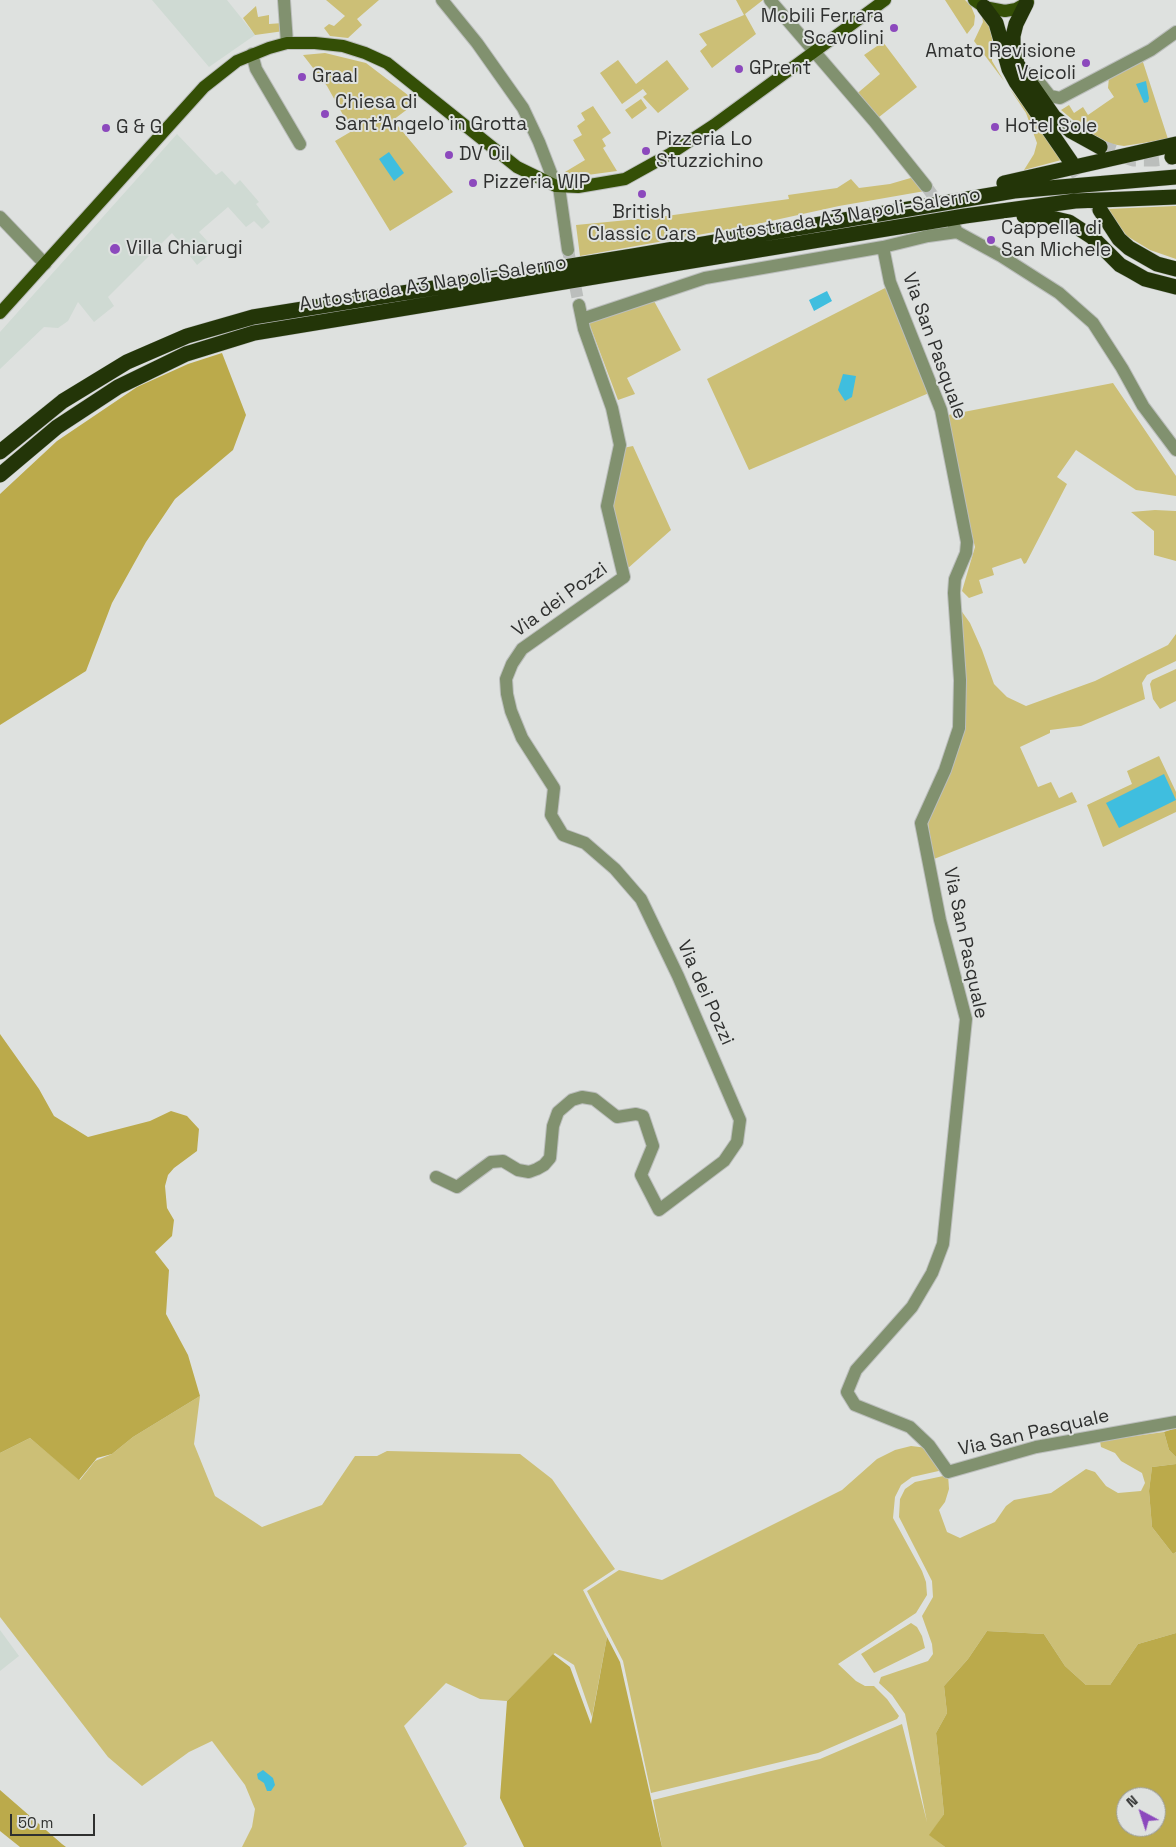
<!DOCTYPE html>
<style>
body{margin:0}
#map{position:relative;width:1176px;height:1847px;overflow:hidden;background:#dee1df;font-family:"Space Grotesk",sans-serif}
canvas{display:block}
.north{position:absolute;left:1116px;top:1787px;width:50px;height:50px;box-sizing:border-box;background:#dee1df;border:1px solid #989a99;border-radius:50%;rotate:320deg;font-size:14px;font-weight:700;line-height:20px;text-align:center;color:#2f302f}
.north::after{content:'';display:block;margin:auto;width:18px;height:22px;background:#8c49bd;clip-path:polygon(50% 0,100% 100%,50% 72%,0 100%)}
.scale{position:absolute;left:10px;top:1814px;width:85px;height:22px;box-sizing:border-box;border:2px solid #2f302f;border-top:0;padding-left:6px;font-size:15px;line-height:18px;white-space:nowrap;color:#2f302f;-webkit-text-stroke:4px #dee1df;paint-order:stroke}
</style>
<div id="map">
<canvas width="1176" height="1847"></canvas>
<div class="north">N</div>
<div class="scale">50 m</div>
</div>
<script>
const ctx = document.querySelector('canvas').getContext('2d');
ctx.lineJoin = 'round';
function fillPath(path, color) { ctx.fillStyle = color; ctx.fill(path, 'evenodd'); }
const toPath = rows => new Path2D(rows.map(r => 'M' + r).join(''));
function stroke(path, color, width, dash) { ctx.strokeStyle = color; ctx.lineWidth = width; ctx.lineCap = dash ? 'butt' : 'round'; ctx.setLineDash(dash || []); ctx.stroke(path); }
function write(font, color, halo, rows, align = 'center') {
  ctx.font = font + ' "Space Grotesk",sans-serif'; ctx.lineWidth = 4; ctx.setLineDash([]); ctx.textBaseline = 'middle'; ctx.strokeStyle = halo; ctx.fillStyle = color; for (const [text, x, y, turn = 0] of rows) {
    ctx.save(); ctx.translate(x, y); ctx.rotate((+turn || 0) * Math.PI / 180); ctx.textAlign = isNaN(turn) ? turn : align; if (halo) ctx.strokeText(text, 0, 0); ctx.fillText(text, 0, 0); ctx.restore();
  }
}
const built = toPath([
 [152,0,227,0,255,35,209,67],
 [177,134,216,175,222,171,235,185,240,180,259,202,256,204,270,222,262,229,254,221,246,227,228,207,199,232,209,243,209,255,197,265,172,233,108,297,114,306,94,322,78,302,68,321,58,328,44,327,0,369,0,332],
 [0,1630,19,1656,0,1671]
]);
const green = toPath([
 [326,0,379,0,357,19,362,25,348,38,330,36,324,28,329,24,334,26,345,16],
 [736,0,763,0,745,14,756,34,712,68,700,51,707,45,699,34,744,15],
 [945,0,965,0,971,6,975,16,974,25,967,34],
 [256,6,258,17,269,15,269,24,283,23,284,31,255,35,243,18],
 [981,11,989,24,992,37,992,61,1004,81,974,41,983,22],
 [883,42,917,87,874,121,853,97,880,74,864,55],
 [325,53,366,63,417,102,393,120,453,192,390,231,335,141,352,131,327,86,303,55],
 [1142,59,1168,139,1124,146,1111,144,1085,130,1061,110,1069,105,1074,113,1083,107,1088,115,1114,97,1108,88,1109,77],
 [618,60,636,84,667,60,689,89,658,113,643,97,647,94,643,89,622,104,600,73],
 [1010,89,1065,159,1024,170,1034,154,1037,143,1026,113],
 [641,99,647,108,632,119,625,110],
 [593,106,611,133,602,139,606,146,603,148,617,171,580,176,565,172,585,160,573,140,582,135,577,126,585,120,581,113],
 [914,177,925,191,839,206,748,226,580,256,576,225,659,217,789,199,788,195,837,188,851,179,859,188,890,184],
 [1176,206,1176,259,1150,250,1127,236,1107,209],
 [887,287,929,393,749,470,707,379],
 [654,301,681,350,627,378,635,394,618,400,589,323],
 [1113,383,1176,476,1176,496,1136,490,1076,450,1057,477,1067,484,1026,563,1024,564,1021,558,992,568,994,575,979,580,983,593,969,598,962,591,975,547,965,507,948,415],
 [633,446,671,530,627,569,612,506,623,448],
 [1155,510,1176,511,1176,561,1154,555,1154,531,1131,512],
 [960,609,970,623,982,650,994,684,1007,697,1026,706,1095,681,1168,645,1176,634,1176,661,1147,675,1142,683,1145,699,1081,726,1050,730,1050,733,1020,747,1038,787,1051,782,1059,798,1072,792,1077,802,934,859,928,823,951,771,966,719],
 [1176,669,1176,701,1160,709,1153,699,1150,684,1152,680],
 [1159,756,1176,792,1176,812,1103,847,1087,805,1132,784,1127,771],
 [200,1396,194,1444,215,1496,262,1527,322,1505,355,1456,377,1456,387,1451,520,1454,552,1479,615,1569,583,1590,607,1637,592,1717,574,1665,555,1653,507,1701,480,1699,446,1683,404,1726,467,1844,463,1847,242,1847,252,1827,255,1809,245,1785,212,1741,189,1752,142,1786,108,1757,0,1617,0,1453,30,1438,80,1480,95,1461,112,1454,133,1437],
 [1164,1432,1169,1450,1176,1457,1176,1464,1152,1467,1149,1491,1152,1527,1173,1554,1176,1552,1176,1633,1138,1644,1110,1685,1086,1685,1065,1666,1044,1634,987,1631,968,1659,944,1686,947,1713,936,1733,944,1814,930,1835,945,1847,662,1847,653,1800,820,1759,902,1724,927,1822,905,1714,892,1695,879,1683,881,1677,928,1661,933,1654,932,1644,922,1616,933,1597,932,1581,899,1517,900,1499,905,1489,915,1482,948,1475,949,1489,945,1502,939,1510,947,1532,960,1538,995,1522,1006,1506,1014,1500,1051,1493,1086,1469,1095,1472,1106,1486,1118,1493,1141,1491,1145,1483,1142,1473,1121,1461,1115,1453,1101,1447,1100,1441],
 [911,1446,928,1448,943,1470,912,1477,901,1485,895,1497,893,1518,922,1571,926,1582,927,1595,916,1613,838,1664,856,1681,865,1686,874,1686,887,1699,899,1716,897,1719,818,1753,651,1793,623,1661,587,1591,619,1570,662,1580,842,1490,877,1459,895,1450],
 [911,1623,917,1627,922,1636,925,1648,874,1673,861,1654]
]);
const forest = toPath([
 [222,353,246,415,233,450,175,499,146,542,112,603,86,671,0,725,0,494,57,441,137,387,188,364],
 [0,1034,39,1089,54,1116,88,1137,150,1121,171,1111,187,1116,199,1129,197,1151,174,1168,168,1175,165,1186,167,1208,174,1220,172,1236,155,1252,169,1270,166,1314,188,1355,200,1396,133,1437,112,1454,97,1458,79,1480,30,1438,0,1453],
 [1176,1428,1176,1457,1169,1450,1164,1432],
 [1176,1464,1176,1552,1173,1554,1152,1527,1149,1491,1152,1467],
 [987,1631,1044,1634,1065,1666,1086,1685,1110,1685,1138,1644,1176,1633,1176,1847,945,1847,929,1835,944,1814,936,1733,947,1713,944,1686,968,1659],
 [1126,1797,1156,1797,1156,1827,1126,1827],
 [607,1637,620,1662,662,1847,524,1847,500,1798,507,1701,553,1654,570,1667,591,1724],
 [0,1790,62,1844,66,1847,20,1847,0,1831]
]);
const water = toPath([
 [1146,81,1149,98,1148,102,1144,103,1136,84],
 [389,152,404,173,394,181,379,159],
 [827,291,832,301,814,311,809,300],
 [843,374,856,376,852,397,845,401,838,390],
 [1164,774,1176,800,1119,828,1106,803],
 [263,1770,273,1778,275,1785,271,1791,267,1791,264,1783,258,1779,257,1774]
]);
const minorTunnel = toPath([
 [926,186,943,210],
 [568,250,579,305]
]);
const highwayTunnel = toPath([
 [1100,147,1133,159,1155,159,1172,157],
 [1071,162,1100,210]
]);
const minor = toPath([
 [284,0,287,43],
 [442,0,477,43,523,108,539,142,556,186],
 [770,0,874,121,926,186],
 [252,54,256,69,300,144],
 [1022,71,1035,77,1050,96,1060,98,1151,50,1176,32],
 [559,187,568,250],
 [0,217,45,264],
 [954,226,957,232,1001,256,1059,293,1093,323,1122,368,1143,406,1176,450],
 [883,247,890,282,941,410,967,542,966,553,955,579,954,593,960,680,959,728,945,770,921,823,940,920,966,1019,943,1244,932,1273,912,1307,856,1370,847,1392,855,1405,910,1427,929,1445,948,1472,1036,1447,1176,1422],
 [582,319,705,278,883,247,928,236,957,232],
 [436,1177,457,1187,491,1162,503,1161,518,1170,529,1172,537,1169,544,1165,550,1158,553,1126,558,1112,572,1100,582,1097,594,1099,617,1117,636,1114,643,1116,653,1146,641,1175,659,1210,724,1161,737,1142,740,1120,678,976,641,899,615,869,585,843,563,835,551,815,554,788,522,738,511,711,507,694,506,679,512,664,522,649,624,577,607,506,620,445,612,408,584,329,579,305]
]);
const major = toPath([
 [974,0,984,7,1005,11,1016,9,1028,2],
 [0,313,204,87,237,61,269,48,287,43,315,43,343,46,365,53,387,63,517,167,556,186,578,187,625,179,670,154,714,125,885,0]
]);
const highway = toPath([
 [1026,4,1016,24,1013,36,1013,45,1017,64,1054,117,1071,131,1100,147],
 [984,7,996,23,1009,69,1016,82,1071,162],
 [1172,157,1176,156],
 [1004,183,1176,144],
 [1100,210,1119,239,1129,248,1157,264,1176,269],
 [1024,216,1043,216,1069,222,1092,237,1120,265,1131,271,1145,279,1176,287],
 [0,452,63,401,127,362,187,336,253,317,633,256,1014,191,1176,177],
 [0,475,57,427,118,387,186,354,254,333,965,216,1075,201,1176,197]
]);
const markers = [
 [894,28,5,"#8c49bd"],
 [1086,63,5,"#8c49bd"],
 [739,69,5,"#8c49bd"],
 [302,77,5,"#8c49bd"],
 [325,114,5,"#8c49bd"],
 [995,127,5,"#8c49bd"],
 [106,128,5,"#8c49bd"],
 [646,151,5,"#8c49bd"],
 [449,155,5,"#8c49bd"],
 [473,183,5,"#8c49bd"],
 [642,194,5,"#8c49bd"],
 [991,240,5,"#8c49bd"],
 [115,249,6,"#8c49bd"]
];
const poiNames = [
 ["Mobili Ferrara",884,17,"right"],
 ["Scavolini",884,39,"right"],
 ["Amato Revisione",1076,52,"right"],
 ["Veicoli",1076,74,"right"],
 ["GPrent",749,69],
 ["Graal",312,77],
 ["Chiesa di",335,103],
 ["Sant'Angelo in Grotta",335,125],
 ["Hotel Sole",1005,127],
 ["G & G",116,128],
 ["Pizzeria Lo",656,140],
 ["Stuzzichino",656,162],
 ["DV Oil",459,155],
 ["Pizzeria WIP",483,183],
 ["British",642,213,"center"],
 ["Classic Cars",642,235,"center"],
 ["Cappella di",1001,229],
 ["San Michele",1001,251],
 ["Villa Chiarugi",126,249]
];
const streetNames = [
 ["Autostrada A3 Napoli-Salerno",847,216,-9],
 ["Autostrada A3 Napoli-Salerno",433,284,-9],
 ["Via San Pasquale",934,346,70],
 ["Via dei Pozzi",560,600,-36],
 ["Via San Pasquale",965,943,78],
 ["Via dei Pozzi",705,993,66],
 ["Via San Pasquale",1034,1433,-13]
];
fillPath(built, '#cfdad3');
fillPath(green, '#ccbf76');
fillPath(forest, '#bbaa4b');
fillPath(water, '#3fbedf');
stroke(minorTunnel, '#bbbebc', 12, [12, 6]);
stroke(highwayTunnel, '#bbbebc', 15, [15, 8]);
stroke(minor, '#bbbebc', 14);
stroke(major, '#bbbebc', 14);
stroke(highway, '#bbbebc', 16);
stroke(minor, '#81916f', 12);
stroke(major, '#344f06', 12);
stroke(highway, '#233508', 15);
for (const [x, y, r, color] of markers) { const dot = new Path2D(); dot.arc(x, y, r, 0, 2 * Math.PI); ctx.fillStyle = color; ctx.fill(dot); stroke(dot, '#dee1df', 2); }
write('19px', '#2f302f', '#dee1df', poiNames, 'left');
write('19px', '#2f302f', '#dee1df', streetNames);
</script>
